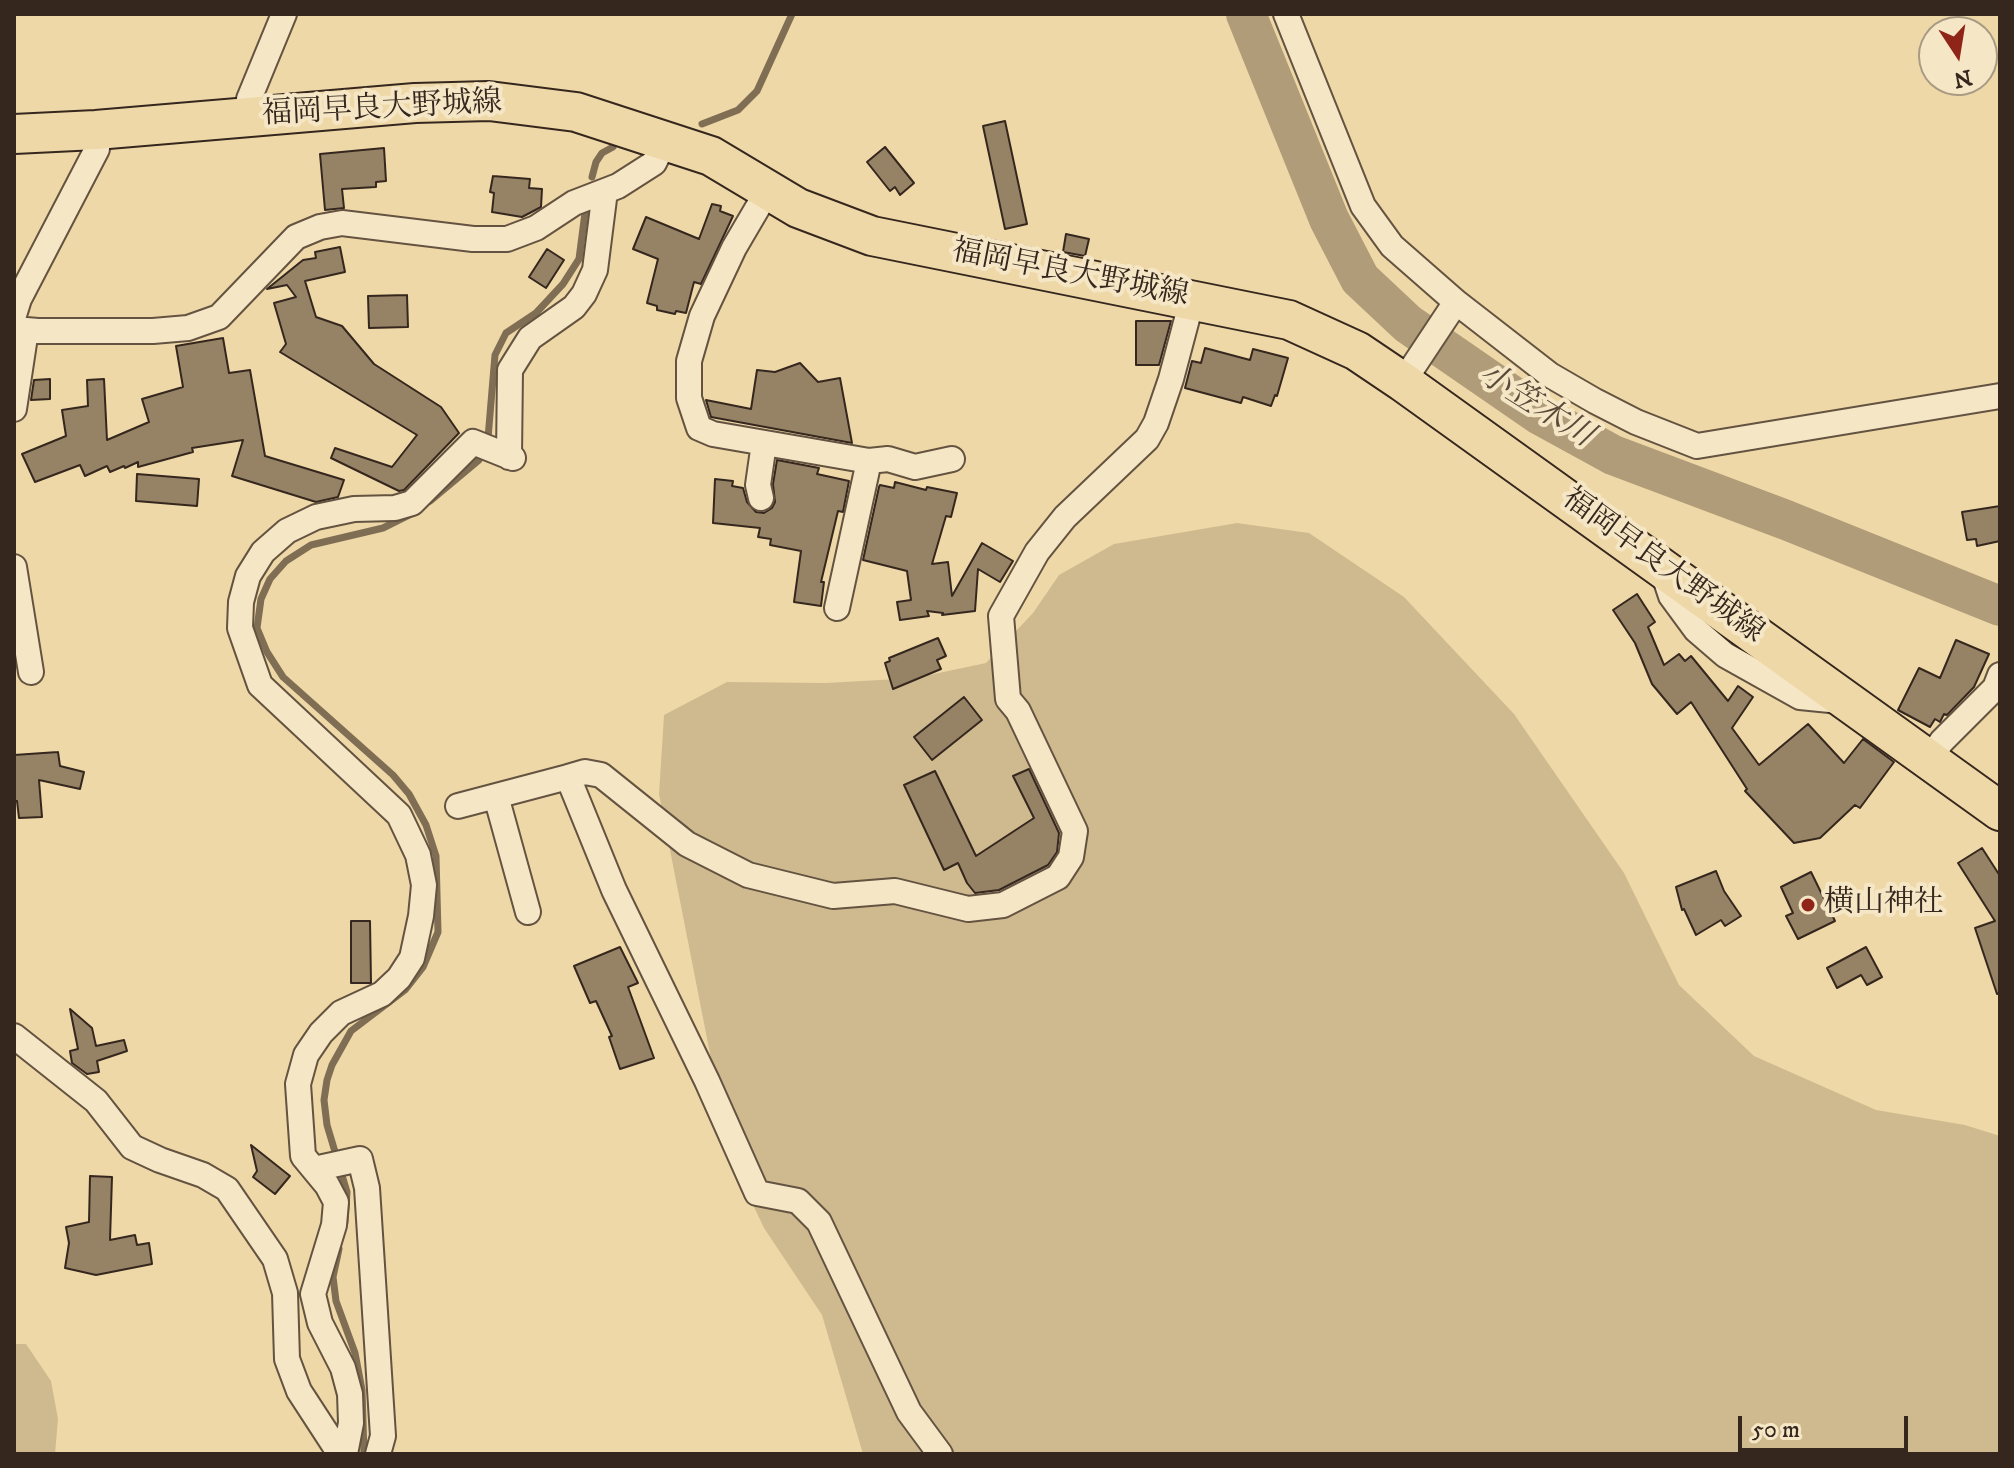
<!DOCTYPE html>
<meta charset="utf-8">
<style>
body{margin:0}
#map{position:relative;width:2014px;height:1468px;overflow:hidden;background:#efd8a7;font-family:"IM FELL DW Pica",serif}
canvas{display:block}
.frame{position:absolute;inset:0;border:16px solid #35271e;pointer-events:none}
.north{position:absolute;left:1918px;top:16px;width:80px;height:80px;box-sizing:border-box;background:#f5e6c6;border:2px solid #a89a83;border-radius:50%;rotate:168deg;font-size:22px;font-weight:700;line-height:32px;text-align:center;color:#35271e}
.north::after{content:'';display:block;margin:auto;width:28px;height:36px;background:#8f2418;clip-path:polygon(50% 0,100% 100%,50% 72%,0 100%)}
.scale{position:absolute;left:1738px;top:1416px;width:170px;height:36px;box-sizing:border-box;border:4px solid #35271e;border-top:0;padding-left:10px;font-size:24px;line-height:28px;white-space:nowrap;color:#35271e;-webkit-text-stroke:6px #f5e6c6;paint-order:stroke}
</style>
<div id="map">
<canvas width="2014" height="1468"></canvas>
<div class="frame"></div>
<div class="north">N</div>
<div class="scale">50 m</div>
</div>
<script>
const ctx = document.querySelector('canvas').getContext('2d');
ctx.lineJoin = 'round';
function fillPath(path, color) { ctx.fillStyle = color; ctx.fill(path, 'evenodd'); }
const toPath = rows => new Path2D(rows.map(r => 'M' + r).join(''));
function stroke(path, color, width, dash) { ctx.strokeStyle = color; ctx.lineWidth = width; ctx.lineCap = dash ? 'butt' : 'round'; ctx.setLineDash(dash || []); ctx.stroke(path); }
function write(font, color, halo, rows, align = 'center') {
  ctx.font = font + ' "IM FELL DW Pica","Noto Serif JP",serif'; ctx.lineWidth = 8; ctx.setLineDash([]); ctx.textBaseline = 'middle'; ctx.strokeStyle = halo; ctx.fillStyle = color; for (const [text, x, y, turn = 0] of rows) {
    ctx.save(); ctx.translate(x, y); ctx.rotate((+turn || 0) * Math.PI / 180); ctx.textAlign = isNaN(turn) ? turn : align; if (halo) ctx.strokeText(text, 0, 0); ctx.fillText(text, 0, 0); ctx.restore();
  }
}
const green = toPath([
 [1237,523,1309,533,1404,597,1514,714,1624,873,1679,985,1754,1056,1876,1110,1965,1125,2000,1136,2000,1454,863,1454,822,1315,764,1228,735,1167,724,1125,659,794,664,715,727,682,826,683,915,678,986,663,1033,613,1059,575,1114,544],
 [14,1344,26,1344,51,1381,58,1419,55,1454,14,1454]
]);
const stream = toPath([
 [702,124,738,110,757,91,792,14],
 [592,177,596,162,602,153,613,147],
 [430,501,479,460,488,438,495,355,506,333,536,313,563,284,579,259,586,205],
 [345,1222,347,1192,327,1125,324,1100,327,1080,332,1065,351,1031,405,990,423,967,438,932,436,856,426,825,409,794,393,775,283,677,267,652,257,628,261,599,270,579,286,561,311,545,383,528,413,513],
 [339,1249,333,1277,336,1301,355,1353,362,1390,364,1454]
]);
const river = toPath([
 [1246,14,1329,219,1360,279,1408,324,1540,415,1613,455,1786,520,2000,606]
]);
const building = toPath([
 [1005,121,1027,224,1005,229,983,126,1005,121],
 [885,147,914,183,900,195,895,187,890,191,867,162,885,147],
 [384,148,386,181,376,182,376,187,342,189,344,208,325,210,320,154,384,148],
 [493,176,530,179,529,188,542,189,541,207,522,217,492,212,494,193,490,192,493,176],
 [712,204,721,206,720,211,733,216,701,284,694,282,686,313,676,311,675,314,657,310,657,306,647,303,658,259,633,249,646,217,699,239,712,204],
 [1066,234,1089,239,1085,256,1063,252,1066,234],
 [340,247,345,272,305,281,316,317,342,326,374,364,441,407,459,433,404,490,399,491,331,458,335,448,392,467,417,435,280,352,286,344,274,303,296,297,287,285,267,289,303,260,316,258,315,252,340,247],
 [547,249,564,260,546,288,529,277,547,249],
 [407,295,408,327,369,328,368,296,407,295],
 [1136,321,1171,321,1159,365,1136,365,1136,321],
 [223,338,229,373,250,370,265,456,344,480,338,497,316,502,232,476,243,440,192,448,193,452,138,467,138,462,125,468,124,466,110,472,107,466,85,476,80,465,35,482,22,454,66,436,62,410,88,406,87,380,104,379,107,440,149,422,142,399,183,387,176,346,223,338],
 [1205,348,1250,360,1253,349,1288,358,1277,396,1275,395,1271,406,1243,397,1241,403,1185,388,1192,361,1201,363,1205,348],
 [800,363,818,382,840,378,852,443,711,417,706,400,751,409,757,370,775,372,800,363],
 [50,379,50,399,31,400,34,380,50,379],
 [777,460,819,468,817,474,849,481,843,512,838,511,821,582,824,582,821,606,794,602,801,551,770,545,771,539,758,537,760,528,713,523,715,479,733,481,732,486,743,488,747,502,756,512,764,513,772,508,775,502,773,484,777,460],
 [137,474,199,479,197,506,136,501,137,474],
 [895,482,926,490,927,487,957,493,951,517,946,516,932,564,948,562,952,596,982,543,1013,561,1000,582,978,569,975,611,942,615,943,613,927,611,929,616,900,620,897,602,911,600,907,571,863,560,879,487,880,485,894,488,895,482],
 [2000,506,2000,541,1977,546,1976,539,1967,540,1962,512,2000,506],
 [1637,594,1655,622,1648,627,1664,665,1679,654,1685,661,1691,656,1728,701,1738,686,1753,697,1732,728,1759,765,1808,724,1844,763,1863,739,1894,762,1860,808,1855,805,1820,838,1794,843,1745,791,1747,789,1691,702,1677,714,1652,684,1635,643,1613,610,1637,594],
 [938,638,946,656,937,660,941,669,893,689,885,663,890,661,889,658,938,638],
 [1956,640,1989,654,1974,687,1947,715,1944,714,1940,722,1935,719,1930,727,1898,710,1919,668,1940,678,1956,640],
 [964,697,982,720,932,760,914,737,964,697],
 [58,752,60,766,84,772,80,789,39,780,42,817,19,818,17,801,14,801,14,755,58,752],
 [1029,769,1059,833,1057,852,1048,865,999,890,975,893,967,883,958,863,944,870,904,785,935,771,976,856,1034,818,1013,776,1029,769],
 [1982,848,2000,876,2000,993,1997,994,1975,928,1995,921,1958,863,1982,848],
 [1716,871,1724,891,1741,916,1725,926,1721,920,1696,935,1684,909,1682,910,1676,887,1716,871],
 [1811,872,1835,921,1798,939,1786,916,1793,913,1781,887,1811,872],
 [351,921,370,921,371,983,351,983,351,921],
 [620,947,638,983,628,987,654,1058,620,1069,609,1037,612,1036,596,1001,590,1003,574,966,620,947],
 [1866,947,1882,977,1867,985,1861,975,1837,988,1827,968,1866,947],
 [70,1009,92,1028,96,1046,124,1040,127,1051,97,1061,99,1072,87,1074,72,1063,70,1051,78,1049,70,1009],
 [251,1145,290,1176,275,1194,253,1177,257,1171,251,1145],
 [90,1176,112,1177,110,1240,135,1235,137,1245,149,1243,152,1264,96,1275,65,1268,69,1243,66,1227,89,1222,90,1176]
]);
const street = toPath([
 [1286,14,1363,206,1392,246,1456,302,1550,375,1595,401,1636,422,1697,446,2000,396],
 [250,116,249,99,284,14],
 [768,190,734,248,702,316,689,361,689,398,699,428,713,434,869,461,837,608],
 [14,315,19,299,97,149,96,130],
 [14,329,38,331,153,331,188,328,219,317,296,237,320,227,342,223,473,239,507,239,536,228,574,203,618,186,654,163,666,139],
 [1403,382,1456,302],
 [14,409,26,330],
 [509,457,510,370,530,338,574,307,584,294,595,270,605,191],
 [869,461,888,459,915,467,952,459],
 [761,498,758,485,764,443],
 [14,567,31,672],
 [1662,569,1671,596,1696,630,1725,655,1800,697,1840,701],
 [1929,759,1942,741,1995,688,2000,675],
 [496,796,528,912],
 [458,806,568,777],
 [14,1036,96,1101,132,1147,160,1160,203,1175,227,1189,275,1259,285,1293,287,1359,299,1391,340,1454],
 [314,1169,360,1159,367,1188,383,1436,378,1454],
 [345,1454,351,1423,350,1394,343,1368,320,1323,313,1294,334,1225,336,1202,327,1185,303,1156,298,1084,306,1055,321,1033,341,1013,382,994,399,978,412,958,421,916,424,885,418,855,399,815,260,685,240,628,241,602,248,576,263,552,287,531,316,517,354,509,395,508,412,503,473,442,513,458],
 [940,1454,909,1412,819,1222,798,1201,757,1193,707,1081,614,890,568,777,585,772,601,775,687,844,748,875,833,896,895,891,968,909,1003,905,1058,877,1071,857,1075,831,1018,711,1008,699,1001,616,1037,552,1065,517,1147,439,1156,423,1171,379,1192,300]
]);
const primary = toPath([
 [14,134,96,130,415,103,489,101,576,112,711,156,798,208,872,236,1289,320,1357,351,1403,382,2000,811]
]);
const markers = [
 [1808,905,8,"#8f2418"]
];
const streetNames = [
 ["福岡早良大野城線",382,110,-3],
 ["福岡早良大野城線",1070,275,11],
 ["福岡早良大野城線",1662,567,36]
];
const poiNames = [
 ["横山神社",1824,905]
];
const waterNames = [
 ["小笠木川",1535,407,32]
];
fillPath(green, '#cfba90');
stroke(stream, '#7f6d54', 7);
stroke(river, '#b09c78', 40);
fillPath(building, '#968365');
stroke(building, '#35271e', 2);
stroke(street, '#645340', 28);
stroke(primary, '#35271e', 42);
stroke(street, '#f5e6c6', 24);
stroke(primary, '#efd8a7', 38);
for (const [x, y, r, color] of markers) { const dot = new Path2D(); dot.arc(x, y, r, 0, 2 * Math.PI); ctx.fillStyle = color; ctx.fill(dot); stroke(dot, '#f5e6c6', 3); }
write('30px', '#35271e', '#f5e6c6', streetNames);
write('30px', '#35271e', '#f5e6c6', poiNames, 'left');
write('italic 32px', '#5a4a39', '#f5e6c6', waterNames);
</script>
